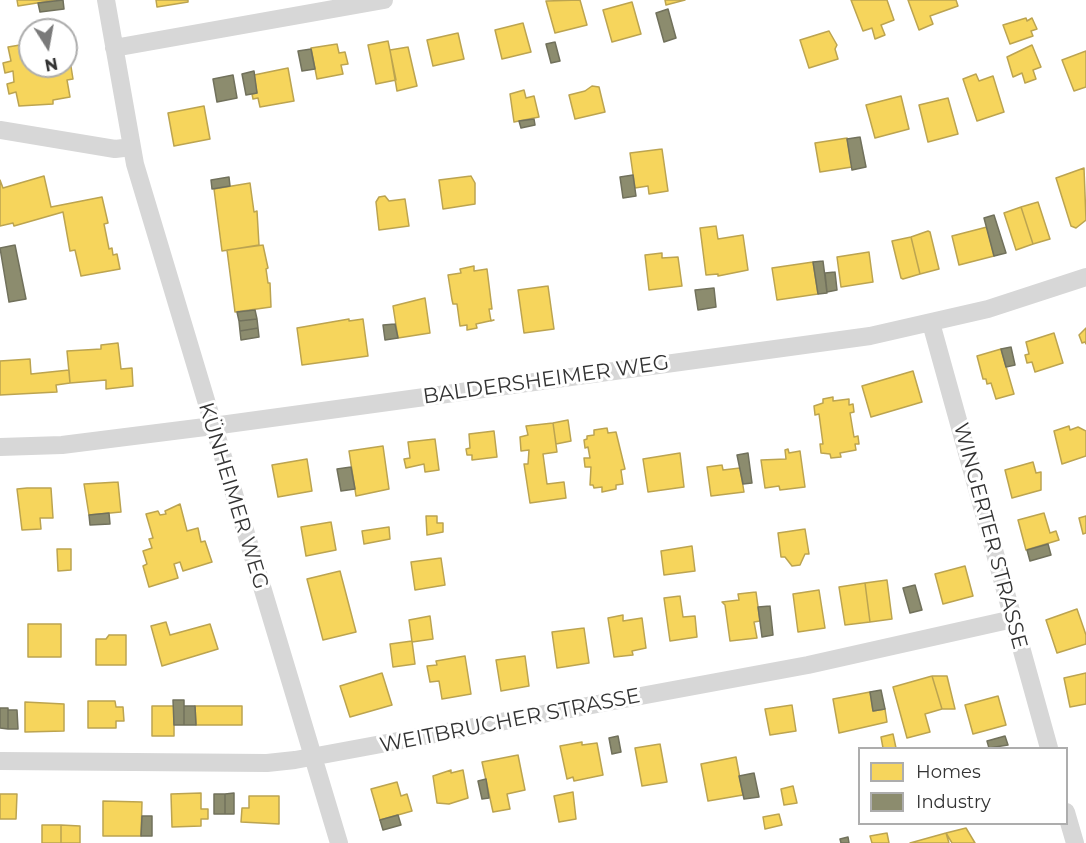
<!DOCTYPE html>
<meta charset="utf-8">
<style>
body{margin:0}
#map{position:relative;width:1086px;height:843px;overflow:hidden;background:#fff;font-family:Montserrat,sans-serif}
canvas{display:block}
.legend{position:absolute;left:858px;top:747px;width:210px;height:78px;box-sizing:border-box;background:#fff;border:2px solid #adadad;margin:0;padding:8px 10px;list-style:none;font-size:18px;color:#333}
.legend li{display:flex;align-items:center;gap:12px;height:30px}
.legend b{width:30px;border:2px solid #adadad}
.north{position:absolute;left:18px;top:18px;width:60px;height:60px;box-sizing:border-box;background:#fff;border:2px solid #adadad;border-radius:50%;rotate:169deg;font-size:16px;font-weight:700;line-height:24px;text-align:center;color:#333}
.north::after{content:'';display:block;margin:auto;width:21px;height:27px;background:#7a7a7a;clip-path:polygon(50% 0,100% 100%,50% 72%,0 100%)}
</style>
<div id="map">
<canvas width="1086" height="843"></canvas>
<ul class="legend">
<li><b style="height:16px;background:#f6d55c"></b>Homes</li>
<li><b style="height:16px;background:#8c8c6e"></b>Industry</li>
</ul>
<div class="north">N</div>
</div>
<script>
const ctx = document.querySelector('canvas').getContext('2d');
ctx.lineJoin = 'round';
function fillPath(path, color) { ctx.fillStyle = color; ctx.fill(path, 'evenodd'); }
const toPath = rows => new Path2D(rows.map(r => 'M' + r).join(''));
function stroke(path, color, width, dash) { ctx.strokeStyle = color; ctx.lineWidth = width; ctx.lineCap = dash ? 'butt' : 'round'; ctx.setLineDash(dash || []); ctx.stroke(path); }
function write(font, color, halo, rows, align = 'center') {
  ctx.font = font + ' Montserrat,sans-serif'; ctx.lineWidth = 6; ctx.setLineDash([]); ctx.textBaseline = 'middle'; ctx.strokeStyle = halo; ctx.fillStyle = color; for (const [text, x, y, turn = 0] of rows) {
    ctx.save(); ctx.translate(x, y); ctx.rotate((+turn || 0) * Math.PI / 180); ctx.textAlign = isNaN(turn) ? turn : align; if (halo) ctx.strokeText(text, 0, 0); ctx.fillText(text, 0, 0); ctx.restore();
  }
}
const homes = toPath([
 [17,0,56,0,18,6,17,0],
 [156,0,188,0,188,2,157,7,156,0],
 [580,0,587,25,555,33,546,1,580,0],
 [665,0,685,0,666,5,665,0],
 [851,0,887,0,894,20,881,25,885,35,875,39,872,28,863,31,851,0],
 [908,0,956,0,958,6,930,16,933,24,919,30,908,0],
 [632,2,641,34,612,42,603,10,632,2],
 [1026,18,1027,21,1032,18,1037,29,1031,31,1033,36,1010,44,1003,25,1026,18],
 [523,23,531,52,502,59,495,30,523,23],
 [829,31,837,45,835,49,838,59,809,68,800,40,829,31],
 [458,33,464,59,433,66,427,40,458,33],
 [30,40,30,66,66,66,66,54,69,54,73,79,67,80,70,97,53,100,53,104,19,106,16,92,9,94,7,84,14,82,13,71,5,73,3,63,11,61,8,47,26,44,25,41,30,40],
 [388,41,396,80,376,84,368,45,388,41],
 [337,44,339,53,345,52,348,64,341,65,343,74,317,79,311,48,337,44],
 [1032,45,1041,67,1033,70,1036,79,1025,83,1022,73,1013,77,1007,57,1032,45],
 [408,47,417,86,397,91,390,50,408,47],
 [1086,51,1086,87,1074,91,1062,60,1086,51],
 [288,68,294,101,260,107,258,98,253,99,252,94,257,93,254,75,288,68],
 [976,74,979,81,993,76,1004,112,977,121,963,79,976,74],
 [592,86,599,87,605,112,575,119,569,95,585,91,592,86],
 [524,90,526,98,534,96,539,117,514,122,510,94,524,90],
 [901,96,909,129,875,138,866,105,901,96],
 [948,98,958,134,928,142,919,105,948,98],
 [204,106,210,139,174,146,168,113,204,106],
 [847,138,852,167,820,172,815,143,847,138],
 [662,149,668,191,649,194,648,186,635,188,630,153,662,149],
 [1084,168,1086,220,1076,228,1071,226,1056,178,1084,168],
 [44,176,51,207,102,197,108,223,104,224,109,249,112,248,113,255,117,254,120,269,81,276,75,250,70,251,63,212,14,226,13,223,0,226,0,180,3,188,44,176],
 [471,176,475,183,475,204,443,209,439,180,471,176],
 [250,183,254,212,257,211,259,245,222,251,214,189,250,183],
 [385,196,389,201,405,199,409,226,379,230,376,202,379,197,385,196],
 [1038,202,1050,239,1033,244,1021,207,1038,202],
 [1021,207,1033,244,1016,250,1004,213,1021,207],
 [716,226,718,239,743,235,748,270,718,276,718,274,706,275,700,228,716,226],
 [987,227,994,256,959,265,952,236,987,227],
 [928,231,930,232,939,269,920,274,911,237,928,231],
 [911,237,920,274,903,279,901,278,892,241,911,237],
 [263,245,268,268,266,269,268,283,270,283,271,307,235,312,227,250,263,245],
 [869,252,873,282,841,287,837,257,869,252],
 [662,253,662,258,678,257,682,286,649,290,645,255,662,253],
 [813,262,818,294,777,300,772,268,813,262],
 [474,266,474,271,487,269,492,309,489,309,491,321,494,320,476,324,477,328,467,330,467,325,460,326,457,304,453,304,452,300,448,275,461,273,460,269,474,266],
 [548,286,554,329,524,333,518,290,548,286],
 [425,298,430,333,398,338,393,306,425,298],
 [349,319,349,321,363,319,368,356,302,365,297,328,349,319],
 [1086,328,1086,344,1085,342,1082,343,1079,335,1086,328],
 [1054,333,1063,363,1035,372,1032,362,1027,363,1025,355,1029,354,1026,342,1054,333],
 [118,343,121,369,132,368,133,386,106,389,106,380,70,383,67,351,101,349,101,345,118,343],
 [1001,349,1014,394,996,399,991,383,987,384,986,379,983,379,977,356,1001,349],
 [30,359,31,374,69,370,70,383,56,385,57,392,0,395,0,361,30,359],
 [913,371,922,402,871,417,862,386,913,371],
 [833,397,833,401,849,399,849,405,853,404,854,412,850,413,854,437,858,436,859,444,855,444,856,450,840,453,841,457,831,458,830,454,821,453,820,444,823,444,819,414,815,415,814,406,823,403,823,399,833,397],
 [568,420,571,441,556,444,553,423,568,420],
 [553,423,557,452,543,454,547,484,564,482,566,498,530,503,524,464,528,464,529,450,521,451,520,437,528,435,526,426,553,423],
 [1069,426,1070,430,1078,427,1086,431,1086,456,1062,464,1054,431,1069,426],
 [607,428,608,433,616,432,625,469,621,470,623,484,616,485,616,489,602,492,602,487,594,488,593,485,590,485,591,467,585,467,584,458,590,458,588,447,585,448,584,440,587,439,587,436,594,435,594,430,607,428],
 [494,431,497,457,472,460,472,455,467,455,466,449,470,448,469,434,494,431],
 [435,439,439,470,425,472,424,464,406,468,404,459,410,458,408,442,435,439],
 [383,446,389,489,356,496,349,451,383,446],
 [788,449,789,453,800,451,805,487,780,490,779,486,765,488,761,460,786,459,785,450,788,449],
 [680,453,684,487,648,492,643,459,680,453],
 [307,459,312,491,278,497,272,465,307,459],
 [1033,462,1036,473,1041,472,1041,490,1012,498,1005,470,1033,462],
 [722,465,723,470,740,468,744,492,711,496,707,467,722,465],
 [118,482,121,512,89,515,84,484,118,482],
 [27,488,51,488,53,518,40,518,41,529,22,530,17,489,27,488],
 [180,504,187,531,198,528,201,542,205,541,212,562,183,571,180,562,174,564,178,578,149,587,143,566,147,564,143,551,152,548,149,539,153,538,146,514,158,511,160,515,166,514,165,511,180,504],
 [1044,513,1050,533,1056,531,1059,540,1026,550,1018,520,1044,513],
 [426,516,437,516,437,523,443,523,443,532,427,535,426,516],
 [1086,516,1086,533,1083,534,1079,518,1086,516],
 [331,522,336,550,306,556,301,527,331,522],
 [389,527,390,539,364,544,362,531,389,527],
 [805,529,809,554,805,554,800,565,792,566,785,557,781,557,778,533,805,529],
 [692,546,695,571,664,575,661,551,692,546],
 [57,549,71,549,71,570,58,571,57,549],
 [441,558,445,585,415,590,411,562,441,558],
 [965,566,973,596,943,604,935,574,965,566],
 [340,571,356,632,323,640,307,579,340,571],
 [887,580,892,619,870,622,865,583,887,580],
 [865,583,870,622,845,625,839,587,865,583],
 [819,590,825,628,798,632,793,594,819,590],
 [756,592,760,621,754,622,757,638,730,641,725,605,722,602,739,600,738,594,756,592],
 [680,596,683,617,695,616,697,637,670,641,664,598,680,596],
 [1077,609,1086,635,1086,644,1057,653,1046,620,1077,609],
 [623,615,623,621,642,618,646,648,632,651,633,655,614,657,608,618,623,615],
 [430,616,433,639,412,642,409,620,430,616],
 [166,622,170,635,210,624,218,649,162,666,151,626,166,622],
 [28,624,61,624,61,657,28,657,28,624],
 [584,628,589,663,557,668,552,632,584,628],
 [109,635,126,635,126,665,96,665,96,639,106,639,109,635],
 [412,641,415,664,393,667,390,644,412,641],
 [465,656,471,694,442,699,439,681,430,682,427,666,437,665,436,661,465,656],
 [525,656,529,686,501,691,496,660,525,656],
 [382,673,392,705,350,717,340,686,382,673],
 [1086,673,1086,704,1070,707,1064,678,1086,673],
 [932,676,942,709,925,714,930,732,907,738,893,687,932,676],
 [932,676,947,676,955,709,942,709,932,676],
 [870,692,873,711,885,709,887,722,839,733,833,699,870,692],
 [998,696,1006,725,973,734,965,705,998,696],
 [88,701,115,701,116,707,123,707,124,721,116,721,116,728,88,728,88,701],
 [25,702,64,704,64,731,25,732,25,702],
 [792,705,796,731,770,735,765,709,792,705],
 [152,706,174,706,174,736,152,736,152,706],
 [195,706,242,706,242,725,196,725,195,706],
 [893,734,896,748,883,748,881,737,893,734],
 [582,742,582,745,597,743,603,775,574,781,573,777,567,779,560,746,582,742],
 [660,744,667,782,642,786,635,748,660,744],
 [518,755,525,790,507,794,510,809,493,812,482,762,518,755],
 [736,757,743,795,708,801,701,764,736,757],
 [451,770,451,773,463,770,468,798,449,804,437,803,433,776,451,770],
 [397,782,401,796,407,794,412,811,380,820,371,789,397,782],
 [793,786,797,803,784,805,781,789,793,786],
 [573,792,576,819,559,822,554,796,573,792],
 [201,793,201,809,208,809,208,819,201,819,201,826,172,827,171,794,201,793],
 [0,794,17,794,16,819,0,819,0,794],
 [249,796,279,796,279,824,241,822,242,808,249,808,249,796],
 [103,801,142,802,141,836,103,836,103,801],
 [779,814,782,825,765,829,763,817,779,814],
 [42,825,61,825,61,843,42,843,42,825],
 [61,825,80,826,80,843,61,843,61,825],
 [966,828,975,843,952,843,946,833,966,828],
 [887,833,889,843,872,843,870,836,887,833],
 [946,833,949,843,910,843,946,833]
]);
const industry = toPath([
 [63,0,64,9,40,12,38,3,63,0],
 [668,9,676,38,664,42,656,13,668,9],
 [555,42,560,61,551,63,546,44,555,42],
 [311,49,315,69,302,71,298,51,311,49],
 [254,71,257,93,246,95,242,74,254,71],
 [233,75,237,98,217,102,213,79,233,75],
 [534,119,535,125,521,128,519,121,534,119],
 [860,137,866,167,852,170,847,139,860,137],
 [633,175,636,196,623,198,620,177,633,175],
 [229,177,230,186,212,189,211,180,229,177],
 [994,215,1006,253,994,256,984,218,994,215],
 [15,245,26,299,9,302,0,248,15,245],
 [823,261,827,293,818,294,813,262,823,261],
 [835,272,837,290,827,292,825,273,835,272],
 [714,288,716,307,698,310,695,290,714,288],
 [255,310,257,319,239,321,237,312,255,310],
 [257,319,258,328,240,331,239,321,257,319],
 [395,324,398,338,385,340,383,325,395,324],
 [258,328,259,337,241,340,240,331,258,328],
 [1011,347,1015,365,1006,367,1001,349,1011,347],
 [748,453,752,483,743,484,737,455,748,453],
 [351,467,355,489,341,491,337,469,351,467],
 [109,513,110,524,90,525,89,515,109,513],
 [1048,544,1051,555,1030,561,1027,550,1048,544],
 [915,585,922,610,910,613,903,588,915,585],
 [770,606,773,635,762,637,758,607,770,606],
 [881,690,885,709,873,711,870,692,881,690],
 [173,700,184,700,184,725,174,725,173,700],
 [184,706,195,706,196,725,184,725,184,706],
 [0,708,8,708,8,729,0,728,0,708],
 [8,710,17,710,18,729,8,729,8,710],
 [618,736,621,752,612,754,609,738,618,736],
 [1005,736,1008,745,989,748,987,741,1005,736],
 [754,773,759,797,744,799,739,776,754,773],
 [486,779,489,798,482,799,478,781,486,779],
 [234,793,234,814,225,814,225,794,234,793],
 [214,794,225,794,225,814,214,814,214,794],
 [398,815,401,825,383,830,380,820,398,815],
 [142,816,152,816,152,836,141,836,142,816],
 [848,837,849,843,841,843,840,839,848,837]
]);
const street = toPath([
 [106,0,135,164,339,843],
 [114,48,384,0],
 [0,130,115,149,132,147],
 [931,323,1049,748],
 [0,447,62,445,213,426,870,336,988,309,1086,277],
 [0,761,267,763,295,760,808,665,1013,619],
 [1066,812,1075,843]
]);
const streetNames = [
 ["BALDERSHEIMER WEG",546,380,-8],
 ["KÜNHEIMER WEG",233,496,73],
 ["WINGERTER STRASSE",990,536,75],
 ["WEITBRUCHER STRASSE",510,721,-11]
];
fillPath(homes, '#f6d55c');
stroke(homes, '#bca450', 1.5);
fillPath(industry, '#8c8c6e');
stroke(industry, '#71715c', 1.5);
stroke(street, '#d7d7d7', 18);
write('21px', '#333', '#fff', streetNames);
</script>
